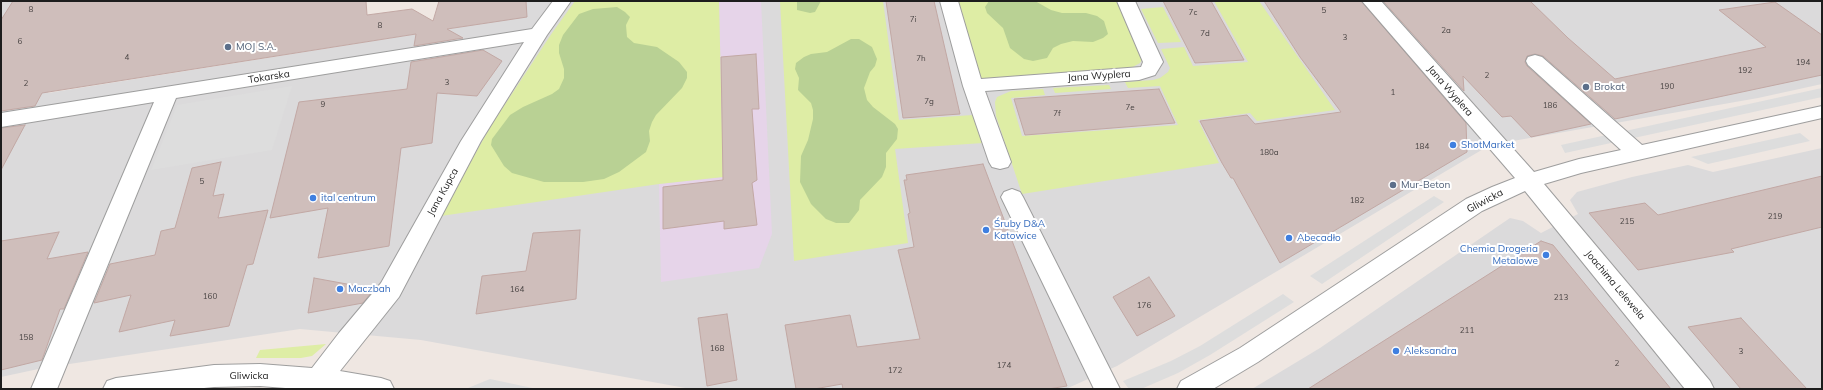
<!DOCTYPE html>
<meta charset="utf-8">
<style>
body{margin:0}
#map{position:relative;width:1823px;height:390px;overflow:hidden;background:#efe7e2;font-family:Mulish,sans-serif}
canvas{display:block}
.frame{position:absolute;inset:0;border:2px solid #1d1d1d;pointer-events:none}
</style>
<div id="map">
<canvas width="1823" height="390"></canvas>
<div class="frame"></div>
</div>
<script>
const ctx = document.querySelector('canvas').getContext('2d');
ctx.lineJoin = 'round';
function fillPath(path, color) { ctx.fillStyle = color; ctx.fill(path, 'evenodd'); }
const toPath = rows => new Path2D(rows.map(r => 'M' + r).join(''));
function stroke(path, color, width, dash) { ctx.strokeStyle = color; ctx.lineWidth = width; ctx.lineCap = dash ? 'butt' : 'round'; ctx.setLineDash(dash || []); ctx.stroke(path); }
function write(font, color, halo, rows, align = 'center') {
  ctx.font = font + ' Mulish,sans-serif'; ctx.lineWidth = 4; ctx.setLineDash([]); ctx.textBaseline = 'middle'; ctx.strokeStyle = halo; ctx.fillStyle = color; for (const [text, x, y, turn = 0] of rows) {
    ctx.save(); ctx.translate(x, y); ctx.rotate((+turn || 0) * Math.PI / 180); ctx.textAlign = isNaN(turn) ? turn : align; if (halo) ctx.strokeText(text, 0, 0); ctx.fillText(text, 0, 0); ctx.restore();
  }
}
const residential = toPath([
 [1,1,103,1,48,93,516,18,520,1,1822,1,1822,84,1758,98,1490,145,1117,366,1068,388,1061,389,691,389,421,340,300,329,43,368,1,377],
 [1822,148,1822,389,1252,389,1320,348,1510,218,1523,221,1541,233,1578,214,1570,200,1577,192,1632,177,1688,165,1713,172]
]);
const industrial = toPath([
 [719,1,761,1,772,234,759,268,661,282,659,184,723,177]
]);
const grass = toPath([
 [575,1,719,1,723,177,659,184,441,216,490,127,552,33],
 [780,1,883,1,899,120,973,115,983,143,895,149,908,243,794,261],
 [956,1,1117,1,1142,60,1140,63,1131,68,980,81],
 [1214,1,1259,1,1335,110,1257,121,1250,113,1198,120,1219,163,1022,194,996,116,995,102,997,97,1011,91,1043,89,1045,95,1011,98,1022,136,1178,125,1160,86,1128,88,1125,82,1153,80,1160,78,1168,72,1170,68,1161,49,1184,47,1193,66,1248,62],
 [1163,7,1181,42,1158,43,1141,9],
 [1109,85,1111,89,1055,93,1053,88],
 [326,344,312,356,301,358,256,358,260,350]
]);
const forest = toPath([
 [797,1,821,1,815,12,810,13,797,10],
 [989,1,1035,1,1051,10,1062,13,1086,13,1097,16,1104,21,1108,34,1103,38,1093,42,1073,41,1061,44,1053,48,1047,58,1033,61,1024,59,1010,48,1003,28,987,13,985,7],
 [617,7,625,12,630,17,626,25,627,37,634,43,657,47,679,62,687,72,687,78,682,88,656,115,652,122,649,131,650,141,646,152,619,172,604,179,583,182,544,182,512,173,504,166,491,145,492,139,510,115,523,107,552,94,559,89,564,78,564,69,559,53,559,45,563,35,579,14,593,9],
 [851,39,859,39,872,47,877,59,875,66,870,72,864,88,867,100,873,107,895,124,898,129,897,139,886,153,886,167,882,177,860,200,859,210,849,223,836,223,826,219,811,204,800,182,801,156,808,140,813,119,813,110,811,103,798,90,799,78,795,69,796,63,804,57,811,54,827,52]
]);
const parking = toPath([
 [292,86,272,150,151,170,177,105],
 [1822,88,1822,97,1565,153,1561,145],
 [1800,133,1810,141,1708,164,1691,157],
 [1434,196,1444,202,1322,284,1310,276],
 [1283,294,1294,302,1210,355,1178,373,1141,389,1129,389,1123,381,1171,361,1200,346],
 [490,379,537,389,468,388]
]);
const building = toPath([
 [13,1,366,1,367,15,412,9,433,21,439,1,526,1,527,17,447,29,463,38,414,46,416,34,42,93,35,106,1,111,1,20,13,1],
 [886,1,934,1,960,114,903,118,886,1],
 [1163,1,1211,1,1244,60,1195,63,1163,1],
 [1264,1,1361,1,1466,123,1467,152,1280,263,1233,178,1231,178,1222,163,1200,121,1247,115,1255,124,1341,112,1300,57,1264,1],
 [1383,1,1530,1,1568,38,1615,79,1766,47,1719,10,1775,2,1822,35,1822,75,1615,119,1543,56,1535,54,1527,56,1525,62,1527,66,1591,124,1531,137,1511,116,1502,117,1463,76,1464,91,1383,1],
 [483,50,502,61,477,96,437,93,432,143,401,148,389,246,318,258,328,208,270,218,299,102,407,89,411,62,483,50],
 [756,54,759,109,752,109,757,180,752,183,757,225,724,229,724,221,663,229,663,187,723,180,721,57,756,54],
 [1159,89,1175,123,1025,135,1014,99,1159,89],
 [25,125,1,170,1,128,25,125],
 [221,162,213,196,224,194,218,218,268,210,253,264,247,265,229,326,170,336,175,320,119,332,131,295,94,303,110,264,155,255,161,231,175,228,192,168,221,162],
 [983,164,1067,386,1048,389,843,389,842,384,814,389,796,389,785,325,850,315,857,347,920,339,898,250,914,247,908,214,910,213,904,180,907,180,906,175,983,164],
 [1822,176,1822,227,1731,249,1734,252,1638,270,1589,213,1645,203,1658,215,1822,176],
 [580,230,576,299,476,314,482,276,526,271,533,233,580,230],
 [59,232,47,259,88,252,64,309,60,309,42,360,1,370,1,241,59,232],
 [1541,241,1553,245,1671,389,1308,389,1541,241],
 [1149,277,1175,316,1137,336,1113,297,1149,277],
 [314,278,374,289,363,303,308,313,314,278],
 [727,314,737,380,707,386,698,318,727,314],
 [1741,318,1807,389,1741,389,1688,327,1741,318]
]);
const minor = toPath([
 [553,1,571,1,547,35,481,141,399,297,340,371,381,378,390,381,394,389,298,389,260,386,214,387,194,389,103,389,107,381,116,378,214,365,260,364,312,368,339,333,381,283,461,141,524,42,176,98,57,389,31,389,154,102,1,127,1,113,532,29,553,1],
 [940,1,958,1,981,79,1141,67,1143,62,1117,1,1135,1,1163,62,1155,75,1139,80,985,91,1011,162,1008,167,1000,169,992,167,989,162,963,86,940,1],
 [1362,1,1381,1,1534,172,1579,159,1621,150,1528,65,1526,61,1528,57,1535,55,1542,57,1642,145,1822,106,1822,118,1581,173,1544,184,1710,381,1714,389,1685,389,1525,191,1482,211,1258,362,1213,389,1177,389,1181,381,1240,348,1466,199,1492,187,1515,178,1362,1],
 [1012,189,1020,192,1023,197,1120,389,1094,389,1001,197,1004,192,1012,189]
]);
const markers = [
 [228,47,4,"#5c6f8a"],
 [1586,87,4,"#5c6f8a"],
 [1453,145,4,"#3f7fe0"],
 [1393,185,4,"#5c6f8a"],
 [313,198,4,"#3f7fe0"],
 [986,230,4,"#3f7fe0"],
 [1289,238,4,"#3f7fe0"],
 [1546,255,4,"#3f7fe0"],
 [340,289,4,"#3f7fe0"],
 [1396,351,4,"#3f7fe0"]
];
const numberNames = [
 ["8",31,10],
 ["5",1324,11],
 ["7c",1193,13],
 ["7i",913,20],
 ["8",380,26],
 ["2a",1446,31],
 ["7d",1205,34],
 ["3",1345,38],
 ["6",20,42],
 ["4",127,58],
 ["7h",921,59],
 ["194",1803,63],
 ["192",1745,71],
 ["2",1487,76],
 ["3",447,83],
 ["2",26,84],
 ["190",1667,87],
 ["1",1393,93],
 ["7g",929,102],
 ["9",323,105],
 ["186",1550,106],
 ["7e",1130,108],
 ["7f",1057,114],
 ["184",1422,147],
 ["180a",1269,153],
 ["5",202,182],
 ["182",1357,201],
 ["219",1775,217],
 ["215",1627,222],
 ["164",517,290],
 ["160",210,297],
 ["213",1561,298],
 ["176",1144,306],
 ["211",1467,331],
 ["158",26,338],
 ["168",717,349],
 ["3",1741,352],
 ["2",1617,364],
 ["174",1004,366],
 ["172",895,371]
];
const serviceNames = [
 ["MOJ S.A.",236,47],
 ["Brokat",1594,87],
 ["Mur-Beton",1401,185]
];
const streetNames = [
 ["Jana Wyplera",1099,76,-4],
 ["Tokarska",269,77,-9],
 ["Jana Wyplera",1450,91,49],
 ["Jana Kupca",443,192,-61],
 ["Gliwicka",1485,201,-28],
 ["Joachima Lelewela",1615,285,50],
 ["Gliwicka",249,376]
];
const shopNames = [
 ["ShotMarket",1461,145],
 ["ital centrum",321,198],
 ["Śruby D&A",994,224],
 ["Katowice",994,236],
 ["Abecadło",1297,238],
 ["Chemia Drogeria",1538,249,"right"],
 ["Metalowe",1538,261,"right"],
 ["Maczbah",348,289],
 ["Aleksandra",1404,351]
];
fillPath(residential, '#dbdadb');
fillPath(industrial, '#e6d4e9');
fillPath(grass, '#deeda5');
fillPath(forest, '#b9d194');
fillPath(parking, '#ddd');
fillPath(building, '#cfbebb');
stroke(building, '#c2a8a4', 1);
stroke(minor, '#9e9e9e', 2);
fillPath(minor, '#fff');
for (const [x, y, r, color] of markers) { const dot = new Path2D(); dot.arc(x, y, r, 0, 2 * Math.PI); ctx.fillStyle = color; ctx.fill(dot); stroke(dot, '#fff', 1.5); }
write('8px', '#4a4544', null, numberNames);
write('10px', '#4e5e75', '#fff', serviceNames, 'left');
write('10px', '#1d1d1d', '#fff', streetNames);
write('10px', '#366cbe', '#fff', shopNames, 'left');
</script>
